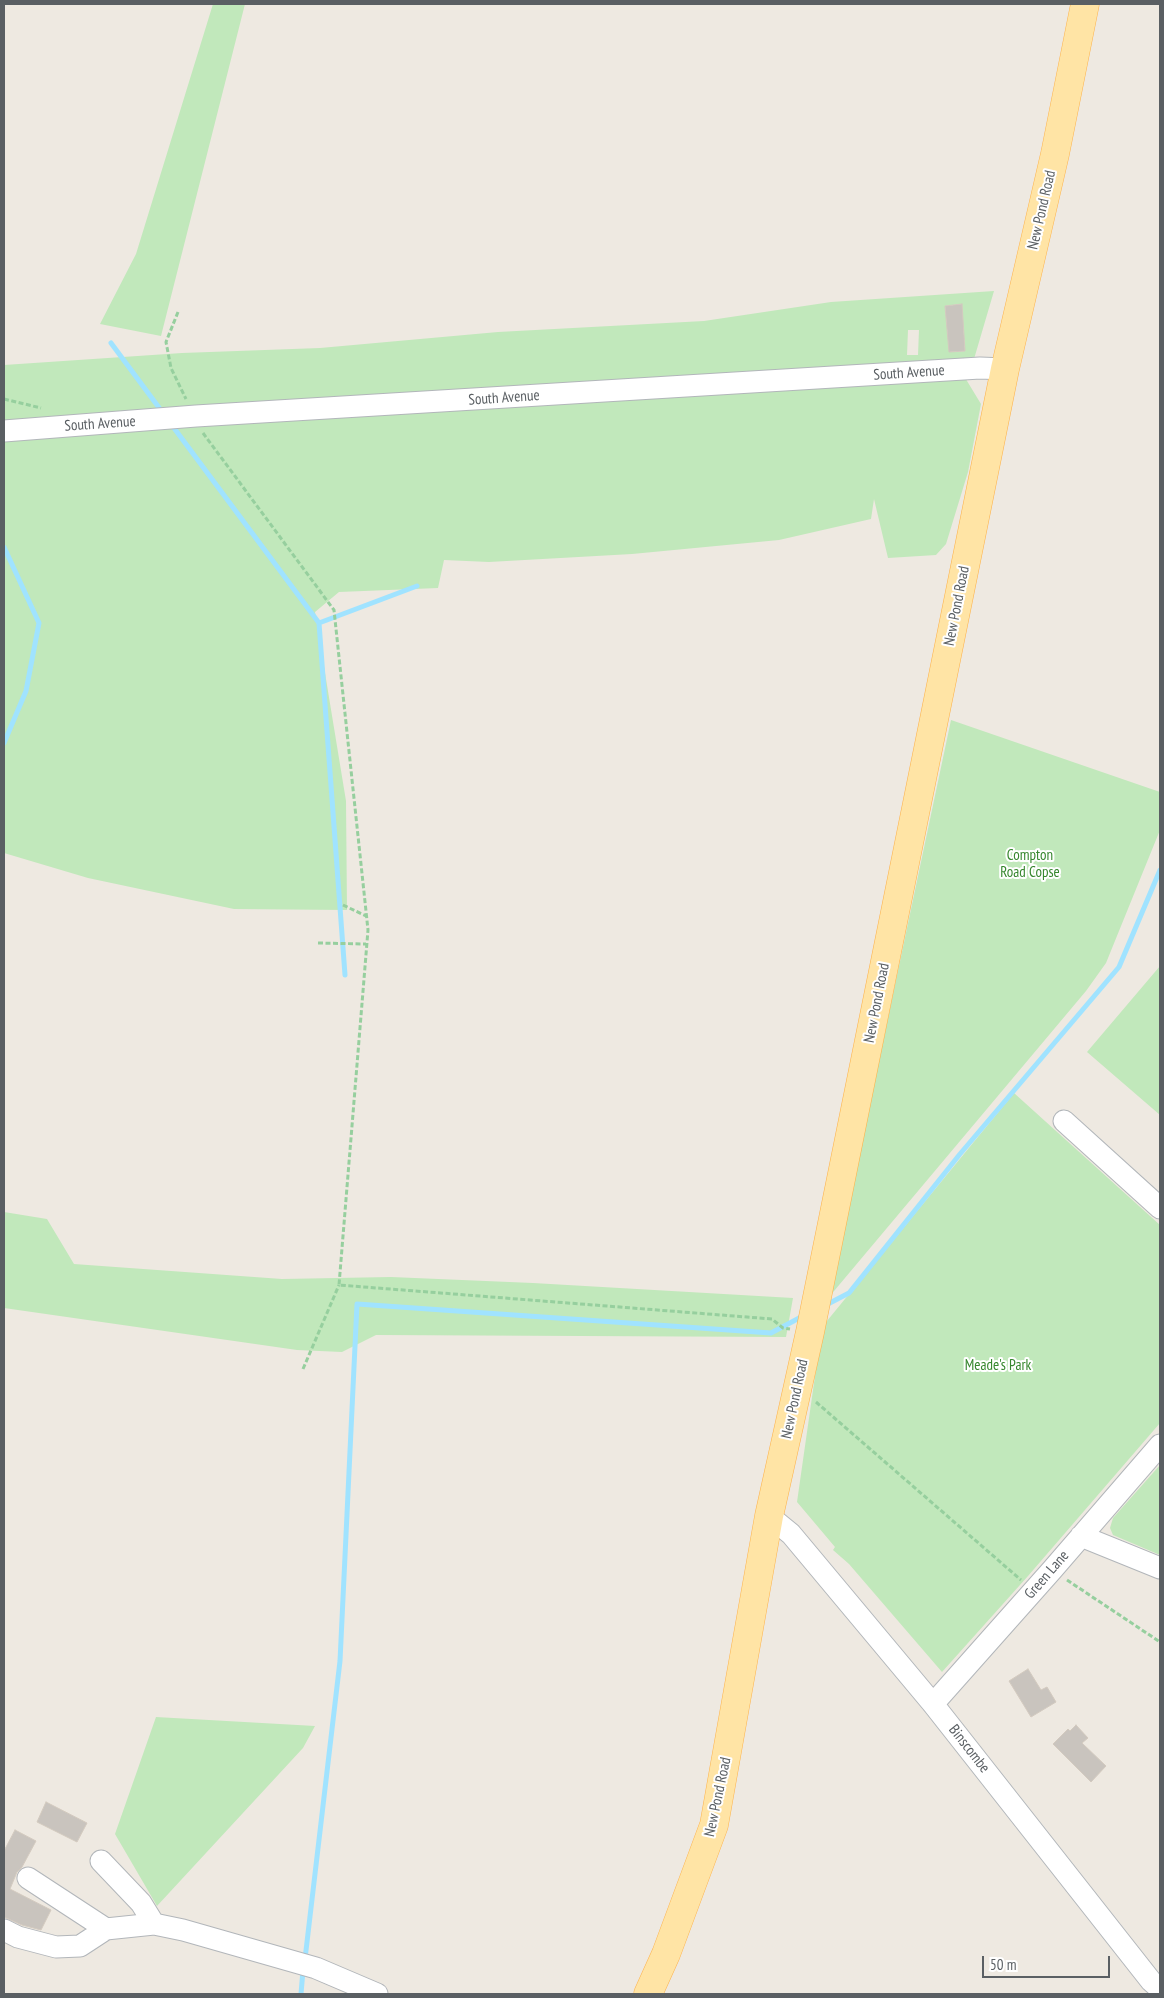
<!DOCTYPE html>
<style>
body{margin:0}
#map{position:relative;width:1164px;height:1998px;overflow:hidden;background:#eee9e1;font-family:"PT Sans Narrow",sans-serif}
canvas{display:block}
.frame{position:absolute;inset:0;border:5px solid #5a5f63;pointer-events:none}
.scale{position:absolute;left:982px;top:1956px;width:128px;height:22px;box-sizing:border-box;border:2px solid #5a5f63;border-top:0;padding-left:6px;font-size:15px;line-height:18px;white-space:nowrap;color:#5a5f63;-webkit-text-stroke:4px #fff;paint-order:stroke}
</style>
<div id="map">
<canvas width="1164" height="1998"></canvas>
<div class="frame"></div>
<div class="scale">50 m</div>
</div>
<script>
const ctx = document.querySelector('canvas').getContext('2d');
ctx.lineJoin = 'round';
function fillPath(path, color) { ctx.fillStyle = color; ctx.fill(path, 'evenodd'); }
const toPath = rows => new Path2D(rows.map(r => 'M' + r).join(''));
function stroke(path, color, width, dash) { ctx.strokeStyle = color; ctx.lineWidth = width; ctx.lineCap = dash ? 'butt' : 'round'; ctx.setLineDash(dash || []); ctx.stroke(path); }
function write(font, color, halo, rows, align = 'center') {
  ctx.font = font + ' "PT Sans Narrow",sans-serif'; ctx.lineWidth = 4; ctx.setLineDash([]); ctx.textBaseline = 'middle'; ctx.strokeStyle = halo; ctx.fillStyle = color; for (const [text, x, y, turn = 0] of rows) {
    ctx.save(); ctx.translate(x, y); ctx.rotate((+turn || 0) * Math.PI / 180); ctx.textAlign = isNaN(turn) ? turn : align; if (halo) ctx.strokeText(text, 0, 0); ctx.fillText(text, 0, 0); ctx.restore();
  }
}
const green = toPath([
 [213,4,245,4,161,336,100,324,136,254],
 [994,291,974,359,964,376,981,404,968,472,946,544,936,555,888,558,874,499,871,519,779,540,632,554,489,562,444,560,438,588,339,592,315,612,346,801,347,910,234,909,88,878,4,853,4,365,182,353,320,348,498,332,704,321,831,302],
 [961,304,965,351,950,352,945,306],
 [908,330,919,330,918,355,907,355],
 [951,720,1160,792,1160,830,1106,963,1086,991,829,1297],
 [1160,966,1160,1115,1087,1052],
 [1014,1093,1160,1225,1160,1423,1028,1576,942,1672,849,1564,833,1550,835,1547,797,1502,822,1327],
 [4,1212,47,1219,74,1264,282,1279,391,1277,533,1283,793,1298,786,1337,376,1335,342,1352,297,1350,4,1308],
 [1160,1465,1160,1555,1113,1535,1110,1528,1113,1518],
 [156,1717,315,1726,303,1748,157,1906,115,1834]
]);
const stream = toPath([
 [111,343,163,413],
 [171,424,319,623,345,975],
 [4,547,39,623,26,691,4,743],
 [319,623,417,586],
 [824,1306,849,1293,960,1154,1119,967,1160,870],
 [305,1959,340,1661,357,1304,771,1333,803,1316],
 [301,1994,303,1970]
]);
const building = toPath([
 [962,304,965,351,949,352,945,306,962,304],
 [1028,1669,1041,1690,1047,1687,1056,1702,1031,1717,1009,1681,1028,1669],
 [1076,1725,1088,1738,1082,1743,1106,1766,1091,1782,1053,1744,1068,1729,1070,1731,1076,1725],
 [46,1802,87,1823,77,1842,37,1822,46,1802],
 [15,1830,36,1841,22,1867,17,1872,10,1889,51,1910,41,1930,22,1925,4,1917,4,1851,15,1830]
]);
const path = toPath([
 [178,312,166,342,171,368,186,399],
 [4,399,41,408],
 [203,433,334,610,368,930,339,1285,772,1319,783,1328,790,1329],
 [343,905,366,916],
 [318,943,366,944],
 [303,1369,339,1285],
 [816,1402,1021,1580],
 [1067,1580,1160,1642]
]);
const minor = toPath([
 [4,431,196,416,980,368,1005,369],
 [1064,1121,1160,1208],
 [769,1516,791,1534,933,1704,1151,1981,1160,1989],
 [1081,1536,1160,1568],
 [933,1704,1052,1570,1160,1445],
 [101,1861,141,1903,154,1924],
 [28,1878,106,1929,154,1924,183,1930,316,1968,377,1994],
 [4,1930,18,1937,56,1947,80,1946,106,1929]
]);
const major = toPath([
 [648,1994,666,1954,714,1825,769,1516,810,1332,1005,369,1055,154,1085,4]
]);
const streetNames = [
 ["New Pond Road",1042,210,-77],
 ["South Avenue",909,373,-4],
 ["South Avenue",504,398,-4],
 ["South Avenue",100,424,-4],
 ["New Pond Road",957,606,-79],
 ["New Pond Road",877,1003,-79],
 ["New Pond Road",795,1399,-78],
 ["Green Lane",1047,1575,-49],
 ["Binscombe",969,1749,52],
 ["New Pond Road",718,1797,-78]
];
const parkNames = [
 ["Compton",1030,856],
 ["Road Copse",1030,873],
 ["Meade's Park",998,1366]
];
fillPath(green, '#c1e8bb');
stroke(stream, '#a0e3ff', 5);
fillPath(building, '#c9c4be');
stroke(building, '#d3cabf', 1);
stroke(minor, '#b2b6ba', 23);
stroke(major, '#fdb24b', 29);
stroke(path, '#96cf9e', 3, [5, 2.5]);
stroke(minor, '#fff', 21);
stroke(major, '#ffe4a5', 28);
write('15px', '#5a5f63', '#fff', streetNames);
write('15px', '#36872e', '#fff', parkNames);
</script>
